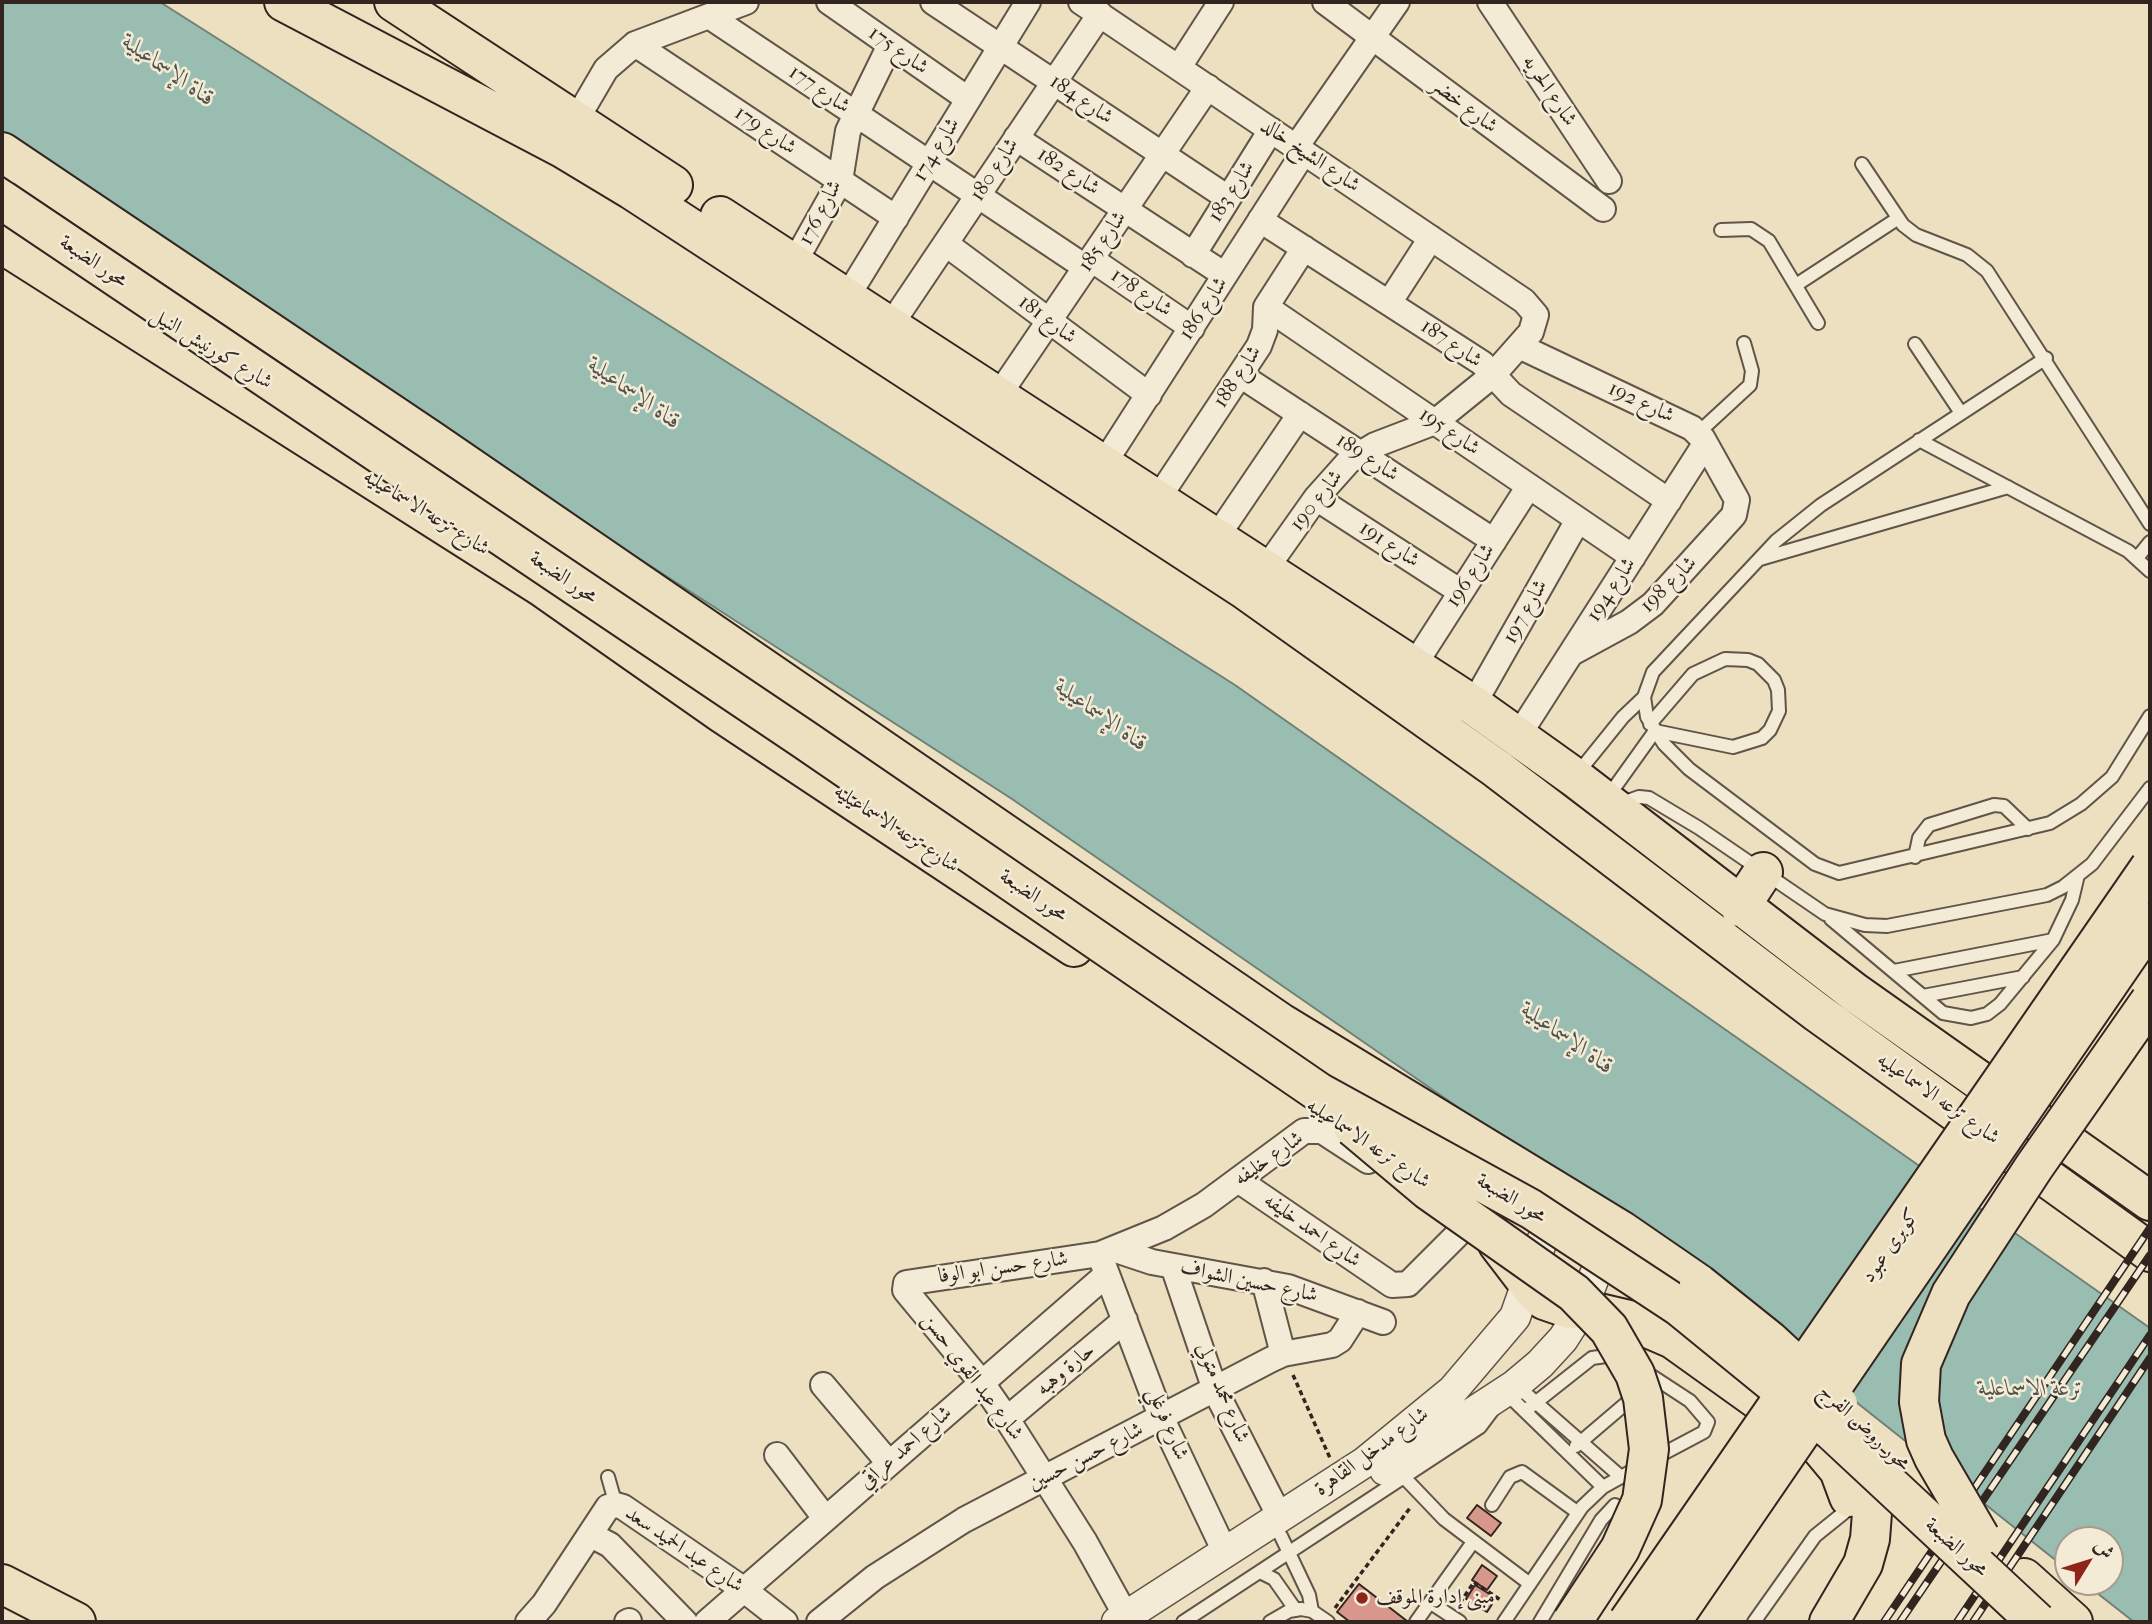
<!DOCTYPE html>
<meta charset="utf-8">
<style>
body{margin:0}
#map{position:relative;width:2152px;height:1624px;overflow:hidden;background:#ede0c0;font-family:"IM FELL French Canon",Amiri,serif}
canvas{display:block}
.frame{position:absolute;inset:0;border:4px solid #322520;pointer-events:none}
.north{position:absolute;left:2054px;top:1526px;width:70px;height:70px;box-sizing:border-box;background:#f3ebd6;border:2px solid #a69c8d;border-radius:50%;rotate:52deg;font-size:19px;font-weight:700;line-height:28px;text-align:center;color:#322520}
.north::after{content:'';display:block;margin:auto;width:24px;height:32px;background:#8f2418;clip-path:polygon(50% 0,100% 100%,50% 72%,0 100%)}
</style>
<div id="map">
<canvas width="2152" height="1624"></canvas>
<div class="frame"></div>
<div class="north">ش</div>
</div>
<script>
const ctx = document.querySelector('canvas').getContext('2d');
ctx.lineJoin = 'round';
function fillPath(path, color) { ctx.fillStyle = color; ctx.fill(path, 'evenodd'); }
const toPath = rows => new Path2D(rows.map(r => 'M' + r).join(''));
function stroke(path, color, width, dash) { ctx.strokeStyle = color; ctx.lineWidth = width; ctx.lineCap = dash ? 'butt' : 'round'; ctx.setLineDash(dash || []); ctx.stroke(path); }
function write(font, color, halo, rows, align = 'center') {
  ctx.font = font + ' "IM FELL French Canon",Amiri,serif'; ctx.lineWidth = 5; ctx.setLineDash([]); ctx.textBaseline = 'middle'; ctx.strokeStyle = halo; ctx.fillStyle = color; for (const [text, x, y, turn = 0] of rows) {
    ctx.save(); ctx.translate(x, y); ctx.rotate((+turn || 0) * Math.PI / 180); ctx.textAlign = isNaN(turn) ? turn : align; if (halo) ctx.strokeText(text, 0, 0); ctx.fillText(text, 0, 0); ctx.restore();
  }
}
const water = toPath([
 [2,2,160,2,1235,685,2150,1328,2150,1622,2134,1622,2083,1582,2110,1582,2110,1540,2068,1540,2068,1570,1663,1249,1012,799,2,148,2,2]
]);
const building = toPath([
 [1477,1505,1501,1523,1491,1536,1467,1518,1477,1505],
 [1482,1565,1497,1576,1487,1590,1472,1580,1482,1565],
 [1359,1584,1407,1621,1407,1622,1350,1622,1337,1612,1359,1584],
 [1475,1585,1496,1598,1487,1612,1466,1599,1475,1585]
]);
const path = toPath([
 [1293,1375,1330,1458],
 [1460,1603,1474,1582,1502,1601],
 [1335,1608,1410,1508]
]);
const service = toPath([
 [1862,164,1903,225,1916,235,1967,255,1987,271,2150,524],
 [1721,230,1751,229,1769,241,1818,323],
 [1796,285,1897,219],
 [1915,344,1961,413],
 [2046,358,1821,505,1776,541,1653,672,1644,697,1647,717,1664,744,1689,769,1815,864,1839,873,2050,823,2081,804,2112,777,2150,716],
 [1698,433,1750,385,1752,371,1744,343],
 [1919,440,2128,551,2150,571],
 [2137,558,2150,542],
 [1760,559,2008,487],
 [1577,774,1623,717,1644,697],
 [1607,798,1655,731,1733,747,1762,738,1770,730,1779,711,1778,690,1774,680,1758,664,1748,660,1725,659,1693,674,1650,724],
 [1620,804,1639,797,1649,798,1699,828,1825,914,1865,925,1887,926,2047,895,2063,887,2092,864,2150,788],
 [1915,857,1919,838,1929,825,1994,805,2004,806,2028,829],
 [1831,919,1943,1013,1971,1018,1987,1014,2000,1004,2053,940,2072,900,2077,879],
 [1894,971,2053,940],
 [1923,996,2023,977],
 [1641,1369,1690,1401,1708,1422,1704,1432,1655,1458],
 [1516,1385,1621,1477],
 [1505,1392,1603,1487],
 [1525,1411,1592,1358,1606,1356,1618,1359],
 [1576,1446,1637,1394],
 [1400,1473,1444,1519,1530,1584],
 [608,1477,616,1505],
 [1492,1505,1510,1477,1522,1472,1577,1512],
 [1281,1536,1309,1595,1312,1611],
 [1260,1572,1274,1579,1295,1609],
 [1431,1603,1460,1622],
 [1183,1622,1480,1427,1495,1407],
 [1270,1622,1289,1611,1301,1609,1312,1611,1328,1622],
 [1416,1622,1473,1542],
 [1504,1622,1582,1507,1603,1487,1639,1467],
 [1540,1622,1601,1520,1615,1505],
 [1754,1622,1815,1536,1851,1507]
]);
const minor = toPath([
 [829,2,968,99],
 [933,2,1228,198],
 [1081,2,1524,301,1536,315,1531,332,1493,375,1435,422,1375,445,1349,461,1316,498,1265,570],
 [1325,2,1603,209],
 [1490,2,1609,181],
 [709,16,1085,267],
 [635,44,896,218],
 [1179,67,1221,2],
 [575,122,606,69,635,44,746,2],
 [1016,138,1225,275],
 [1296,147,1397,2],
 [1260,220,1468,354,1482,363,1511,394,1669,501],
 [946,244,1149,395],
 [1193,255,1271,130],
 [1091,259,1192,328],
 [794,263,840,181,848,131,890,45],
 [847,297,1028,2],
 [1389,303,1431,238],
 [1266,307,1633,557],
 [890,326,1100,14],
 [1519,346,1692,428,1703,439,1737,500,1734,515,1653,604,1629,622,1572,653],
 [1240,375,1494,541],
 [998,396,1208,87],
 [1103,465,1304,152],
 [1316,498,1461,592],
 [1157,500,1259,346,1265,330,1266,307,1304,248],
 [1216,538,1300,414],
 [1413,667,1529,486],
 [1473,705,1578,520],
 [1518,736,1705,444],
 [1238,1180,1392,1285,1408,1284,1465,1227],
 [1113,1249,1152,1262,1288,1287,1383,1322],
 [1102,1261,1162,1419,1225,1552],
 [1173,1266,1215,1390,1280,1517],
 [1264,1281,1283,1354],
 [823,1385,889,1463],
 [1007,1419,1125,1320],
 [777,1455,825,1518],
 [591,1535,610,1545,685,1622],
 [1126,1616,1085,1542,1007,1419,982,1383,905,1290,906,1283,1100,1254,1164,1228,1204,1205,1304,1131,1322,1131,1368,1161],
 [528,1622,544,1604,608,1507,616,1505,623,1507,743,1589,785,1622],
 [627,1622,629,1621],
 [707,1622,1106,1275],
 [819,1622,875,1577,964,1520,1270,1360,1283,1354,1332,1345,1340,1340,1358,1312]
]);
const tertiary = toPath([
 [1385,1470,1515,1385,1540,1364,1563,1339,1582,1309,1605,1248],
 [1117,1622,1365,1462,1453,1390,1515,1317,1541,1243,1556,1217]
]);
const primary = toPath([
 [284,2,564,149,632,190,1244,589,1497,769,1818,1013,2150,1252],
 [394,2,673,185],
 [720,216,1473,705,1574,777,1854,992,2150,1201],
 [2,244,542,587,723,714,1074,947],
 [347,405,396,442,423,477],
 [1740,907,1763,872],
 [1498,1244,1534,1291,1544,1300,1570,1309,1582,1309,1629,1320,1673,1339,1814,1440,1839,1470,1849,1497],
 [2,1584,76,1622],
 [1829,1622,1863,1564,1870,1539,1872,1513,1870,1487,1852,1444]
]);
const motorway = toPath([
 [2,152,432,441,1281,1023,1622,1231,1699,1284],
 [2024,1578,2073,1622]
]);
const rail = toPath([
 [1884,1622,2150,1228],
 [1900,1622,2150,1255],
 [1957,1622,2150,1335],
 [1973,1622,2150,1358]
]);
const primaryBridge = toPath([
 [1628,1622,2150,867],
 [1671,1622,2150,923]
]);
const motorwayBridge = toPath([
 [2,200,805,740,1320,1093,1531,1209,1680,1307,1832,1431,2037,1622],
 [1353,1127,1428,1190,1574,1293,1609,1329,1635,1374,1643,1398,1649,1449,1642,1500,1620,1549,1572,1622],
 [1699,1284,1769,1340,1838,1404],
 [1980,1537,1934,1458,1926,1440,1919,1402,1921,1364,1951,1294,2034,1167,2150,1001]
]);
const markers = [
 [1362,1598,7,"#8f2418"]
];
const streetNames = [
 ["شارع 175",898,51,35],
 ["شارع 177",819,90,34],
 ["شارع الحريه",1549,91,56],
 ["شارع 184",1081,100,34],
 ["شارع خضر",1464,106,37],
 ["شارع 179",765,131,34],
 ["شارع 174",937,150,-59],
 ["شارع الشيخ خالد",1310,156,34],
 ["شارع 180",995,170,-57],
 ["شارع 182",1068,172,33],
 ["شارع 183",1232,192,-58],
 ["شارع 176",821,213,-63],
 ["شارع 185",1103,242,-56],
 ["محور الضبعة",93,262,34],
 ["شارع 178",1141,293,34],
 ["شارع 186",1204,309,-57],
 ["شارع 181",1047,320,37],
 ["شارع 187",1451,344,34],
 ["شارع كورنيش النيل",211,349,31],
 ["شارع 188",1238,377,-57],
 ["شارع 192",1641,403,25],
 ["شارع 195",1449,432,34],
 ["شارع 189",1367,458,33],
 ["شارع 190",1317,501,-52],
 ["شارع ترعه الاسماعيليه",426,513,32],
 ["شارع 191",1389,545,33],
 ["شارع 196",1471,576,-57],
 ["محور الضبعة",563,578,34],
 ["شارع 198",1669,585,-45],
 ["شارع 194",1612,590,-57],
 ["شارع 197",1526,612,-61],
 ["شارع ترعه الاسماعيليه",896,829,33],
 ["محور الضبعة",1033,896,34],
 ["شارع ترعه الاسماعيليه",1938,1099,35],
 ["شارع ترعه الاسماعيليه",1368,1144,34],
 ["شارع خليفه",1269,1159,-35],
 ["محور الضبعة",1511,1199,31],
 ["شارع احمد خليفه",1312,1231,35],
 ["كوبرى عبود",1891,1246,-55],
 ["شارع حسن ابو الوفا",1003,1268,-8],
 ["شارع حسين الشواف",1249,1282,12],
 ["حارة وهبه",1066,1370,-40],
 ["شارع عبد القوي حسن",972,1377,53],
 ["شارع محمد متولي",1222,1393,67],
 ["شارع فرغلي",1167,1424,67],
 ["محور روض الفرج",1864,1428,43],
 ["شارع احمد عراقي",906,1448,-41],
 ["شارع مدخل القاهرة",1372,1452,-36],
 ["شارع حسن حسين",1086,1457,-27],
 ["محور الضبعة",1956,1548,42],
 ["شارع عبد الحميد سعد",684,1550,34]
];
const poiNames = [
 ["مبنى إدارة الموقف",1376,1598]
];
const waterNames = [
 ["قناة الإسماعيلية",168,71,35],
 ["قناة الإسماعيلية",634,394,35],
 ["قناة الإسماعيلية",1101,716,35],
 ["قناة الإسماعيلية",1567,1039,35],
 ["ترعة الاسماعلية",2031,1389]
];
fillPath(water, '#99bdb0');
stroke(water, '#708076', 2);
fillPath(building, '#d7988b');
stroke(building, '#322520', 2);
stroke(service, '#615448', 16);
stroke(minor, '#615448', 28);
stroke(tertiary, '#615448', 33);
stroke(primary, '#322520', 42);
stroke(motorway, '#322520', 42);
stroke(path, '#322520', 3.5, [5, 3.5]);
stroke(service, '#f3ebd6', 12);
stroke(minor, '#f3ebd6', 24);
stroke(tertiary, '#f3ebd6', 30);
stroke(primary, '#ede0c0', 38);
stroke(motorway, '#ede0c0', 38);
stroke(rail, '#322520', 8);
stroke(rail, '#f3ebd6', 5, [16]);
stroke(primaryBridge, '#322520', 42, []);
stroke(motorwayBridge, '#322520', 42, []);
stroke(primaryBridge, '#ede0c0', 38);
stroke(motorwayBridge, '#ede0c0', 38);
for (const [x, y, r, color] of markers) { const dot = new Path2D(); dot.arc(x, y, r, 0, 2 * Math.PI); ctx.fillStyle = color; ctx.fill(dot); stroke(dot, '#f3ebd6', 2.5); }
write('21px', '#322520', '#f3ebd6', streetNames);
write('21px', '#322520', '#f3ebd6', poiNames, 'left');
write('italic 23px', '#51534b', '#f3ebd6', waterNames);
</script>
